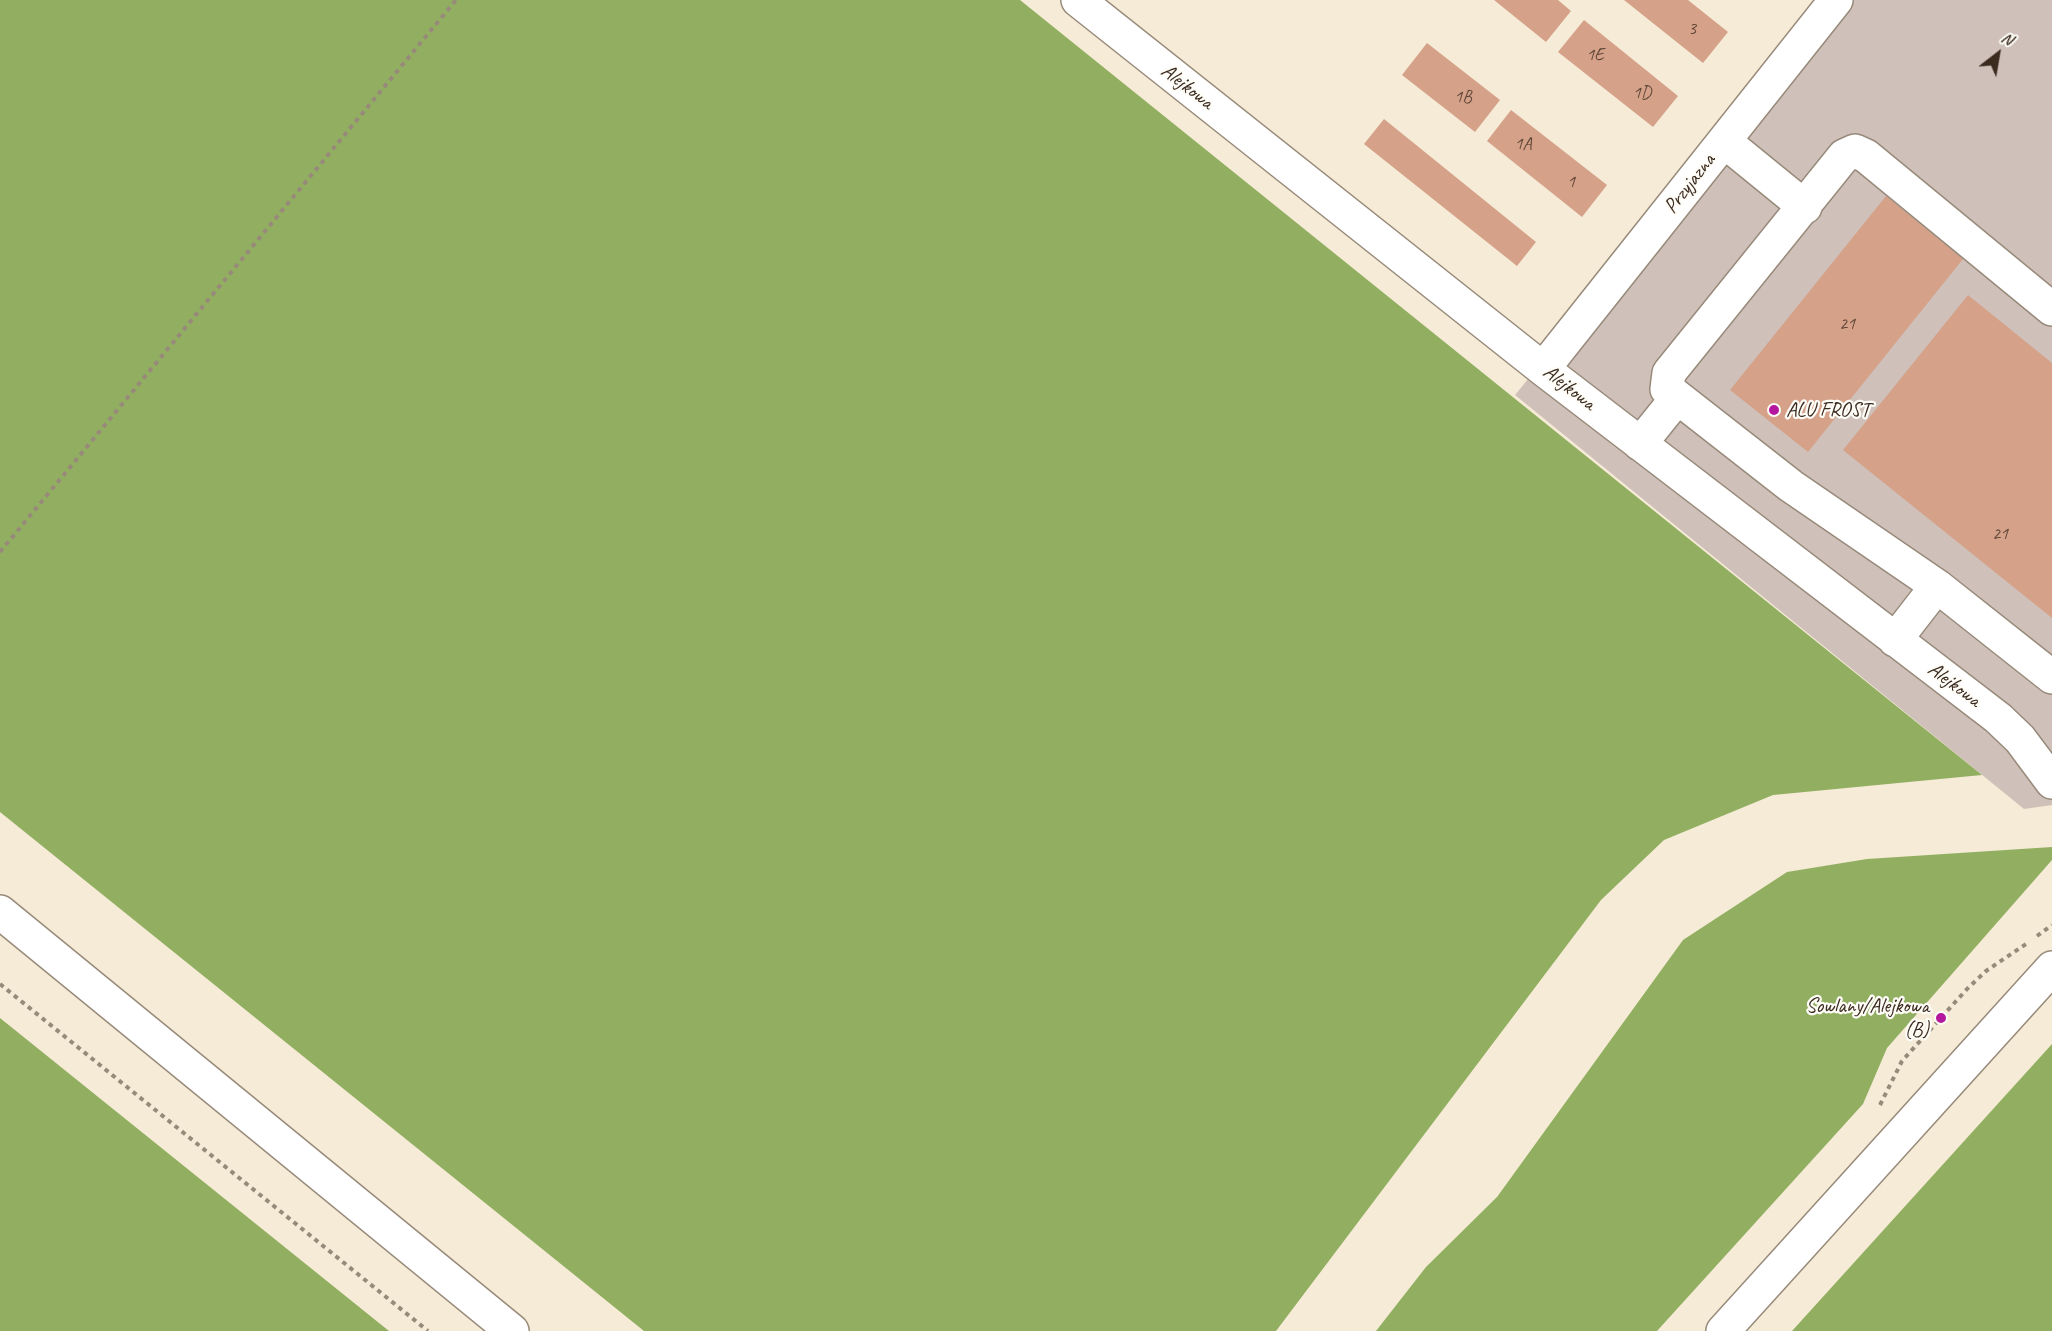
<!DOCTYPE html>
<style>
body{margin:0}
#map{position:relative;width:2052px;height:1331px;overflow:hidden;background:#f5ebd6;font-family:Caveat,sans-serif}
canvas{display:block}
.north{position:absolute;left:1968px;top:24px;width:60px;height:60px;-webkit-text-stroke:4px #fdfcf7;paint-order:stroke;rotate:31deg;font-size:16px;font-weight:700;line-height:24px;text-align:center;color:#3b2a1e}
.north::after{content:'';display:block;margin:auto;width:21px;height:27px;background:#3b2a1e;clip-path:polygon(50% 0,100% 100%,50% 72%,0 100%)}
</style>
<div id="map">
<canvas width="2052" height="1331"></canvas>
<div class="north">N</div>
</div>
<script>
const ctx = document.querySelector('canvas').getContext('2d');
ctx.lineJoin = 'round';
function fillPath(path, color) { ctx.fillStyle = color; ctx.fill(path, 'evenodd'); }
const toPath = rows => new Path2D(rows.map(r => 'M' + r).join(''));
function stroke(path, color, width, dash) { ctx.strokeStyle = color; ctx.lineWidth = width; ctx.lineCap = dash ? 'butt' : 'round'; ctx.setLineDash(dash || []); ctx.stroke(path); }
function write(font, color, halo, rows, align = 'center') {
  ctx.font = font + ' Caveat,sans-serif'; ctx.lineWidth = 4.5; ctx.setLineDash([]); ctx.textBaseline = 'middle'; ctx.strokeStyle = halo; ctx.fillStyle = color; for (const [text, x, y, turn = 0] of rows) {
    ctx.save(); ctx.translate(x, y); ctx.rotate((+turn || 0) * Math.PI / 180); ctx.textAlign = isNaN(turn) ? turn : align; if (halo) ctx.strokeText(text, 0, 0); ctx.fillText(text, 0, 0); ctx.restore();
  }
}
const industrial = toPath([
 [1838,0,2052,0,2052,805,2024,809,1515,395]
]);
const forest = toPath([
 [0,0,1020,0,1982,775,1773,795,1664,840,1601,900,1276,1331,644,1331,0,812],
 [2052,847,2052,860,1887,1048,1863,1104,1657,1331,1376,1331,1426,1267,1497,1197,1683,940,1787,872,1867,859],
 [0,1018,389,1331,0,1331],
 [2052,1044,2052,1331,1792,1331]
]);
const building = toPath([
 [1494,0,1558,0,1571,11,1546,42],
 [1624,0,1688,0,1728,32,1703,63],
 [1584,20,1678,96,1653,127,1558,52],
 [1427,43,1500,100,1475,132,1402,75],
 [1511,110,1607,185,1582,217,1487,141],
 [1384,119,1536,242,1517,266,1364,144],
 [1886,196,1963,259,1808,452,1730,390],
 [1968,295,2052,363,2052,618,1843,450]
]);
const path = toPath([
 [0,552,456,0],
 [2037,936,2052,925],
 [0,984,428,1331],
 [1880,1105,1902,1061,1967,989,1986,971,2026,944]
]);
const minor = toPath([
 [1078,0,1543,369,1998,718,2020,739,2052,782],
 [1724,141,1805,207],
 [2052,309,1866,156,1855,151,1844,156,1669,373,1667,389,1791,486,1937,586,2052,677],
 [1543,369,1836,0],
 [1640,444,1677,398],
 [1895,640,1937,586],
 [0,912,512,1331],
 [1723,1331,2052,968]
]);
const markers = [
 [1774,410,6,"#b5179e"],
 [1941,1018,6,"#b5179e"]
];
const numberNames = [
 ["3",1692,29],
 ["1E",1595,55],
 ["1D",1642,93],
 ["1B",1463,97],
 ["1A",1523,144],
 ["1",1571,182],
 ["21",1847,324],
 ["21",2000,534]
];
const streetNames = [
 ["Alejkowa",1187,87,38],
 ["Przyjazna",1690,184,-52],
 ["Alejkowa",1569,388,38],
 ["Alejkowa",1954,685,37]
];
const poiNames = [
 ["ALU FROST",1786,410],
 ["Sowlany/Alejkowa",1929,1006,"right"],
 ["(B)",1929,1030,"right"]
];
fillPath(industrial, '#cfc1ba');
fillPath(forest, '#92af61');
fillPath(building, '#d5a189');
stroke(minor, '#988a7a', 36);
stroke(path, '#988a7a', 4, [4.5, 4.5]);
stroke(minor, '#fff', 33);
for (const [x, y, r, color] of markers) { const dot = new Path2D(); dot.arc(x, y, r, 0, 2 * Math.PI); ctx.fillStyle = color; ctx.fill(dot); stroke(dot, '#fdfcf7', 2); }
write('18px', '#624839', null, numberNames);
write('21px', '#3b2a1e', '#fdfcf7', streetNames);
write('21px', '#3b2a1e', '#fdfcf7', poiNames, 'left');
</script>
